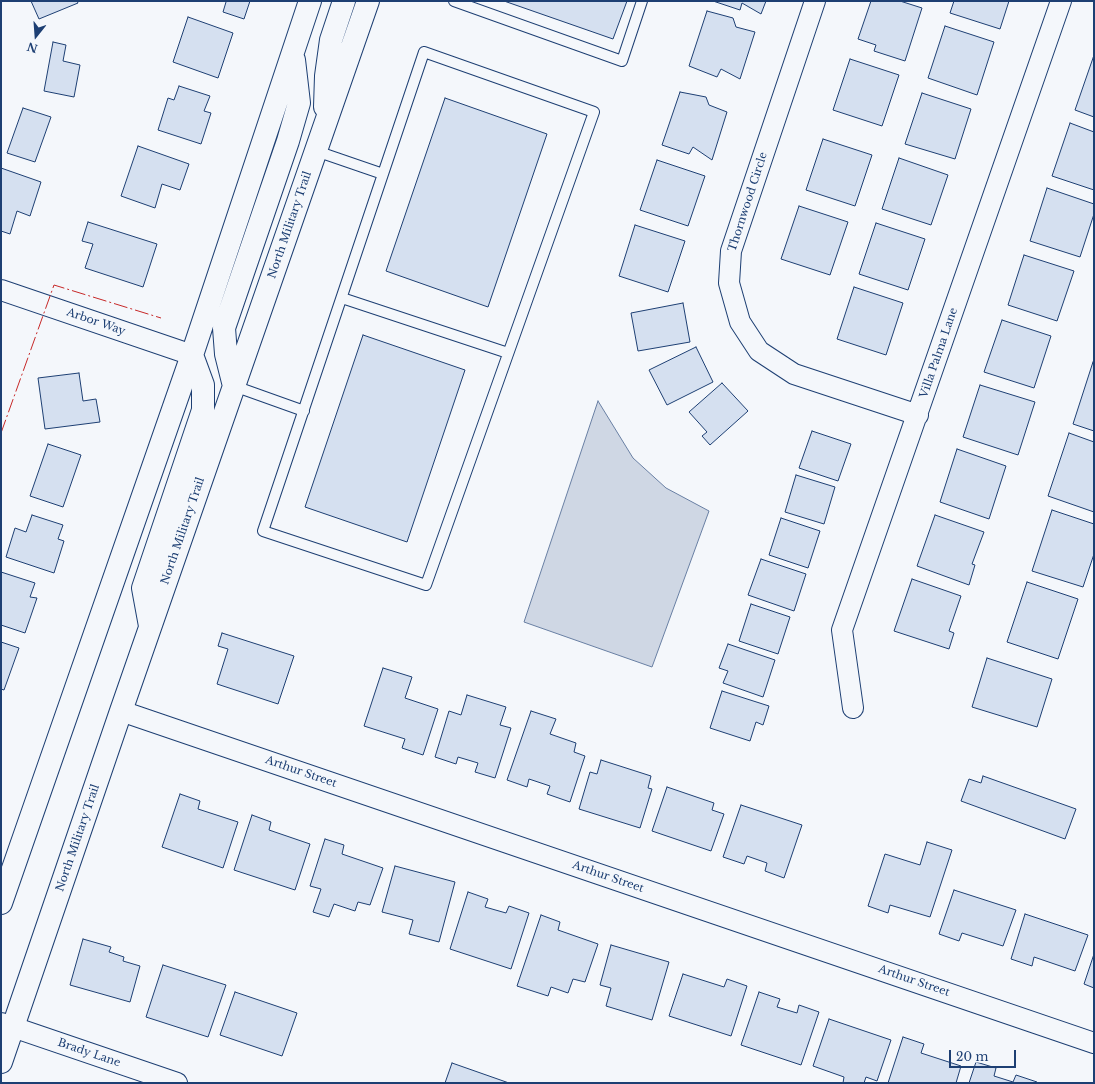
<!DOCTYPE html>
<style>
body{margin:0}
#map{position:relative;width:1095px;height:1084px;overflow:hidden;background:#f4f7fb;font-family:"Libre Baskerville",serif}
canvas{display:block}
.frame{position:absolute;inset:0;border:2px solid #1d3f73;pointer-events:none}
.north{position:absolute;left:16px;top:16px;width:40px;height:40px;-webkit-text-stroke:3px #f4f7fb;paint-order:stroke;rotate:197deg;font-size:11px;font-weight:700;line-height:16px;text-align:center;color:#1d3f73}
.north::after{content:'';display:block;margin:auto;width:14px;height:18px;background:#1d3f73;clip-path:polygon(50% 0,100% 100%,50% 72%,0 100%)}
.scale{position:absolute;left:949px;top:1050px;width:67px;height:18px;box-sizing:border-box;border:2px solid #1d3f73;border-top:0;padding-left:5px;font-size:12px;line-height:14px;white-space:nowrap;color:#1d3f73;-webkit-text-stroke:3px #f4f7fb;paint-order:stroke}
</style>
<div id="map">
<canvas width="1095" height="1084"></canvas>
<div class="frame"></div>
<div class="north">N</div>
<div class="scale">20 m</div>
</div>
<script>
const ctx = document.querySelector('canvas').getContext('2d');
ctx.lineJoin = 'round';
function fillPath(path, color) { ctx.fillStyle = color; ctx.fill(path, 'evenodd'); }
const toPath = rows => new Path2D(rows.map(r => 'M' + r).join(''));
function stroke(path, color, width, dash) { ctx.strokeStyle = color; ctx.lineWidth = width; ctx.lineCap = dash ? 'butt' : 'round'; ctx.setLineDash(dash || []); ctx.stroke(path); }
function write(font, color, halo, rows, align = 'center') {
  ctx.font = font + ' "Libre Baskerville",serif'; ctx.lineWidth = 3; ctx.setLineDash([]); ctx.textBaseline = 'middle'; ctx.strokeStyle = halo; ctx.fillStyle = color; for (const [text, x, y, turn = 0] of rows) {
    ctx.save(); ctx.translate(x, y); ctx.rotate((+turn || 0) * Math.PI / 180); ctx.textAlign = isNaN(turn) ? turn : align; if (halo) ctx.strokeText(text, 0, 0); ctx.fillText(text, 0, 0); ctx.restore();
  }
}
const water = toPath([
 [598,401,633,458,666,488,709,511,652,667,524,622,598,401]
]);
const building = toPath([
 [31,1,77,1,78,3,39,19,31,1],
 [225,1,250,1,244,19,223,12,226,2,225,1],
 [504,1,627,1,613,39,504,1],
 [713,1,766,1,761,14,742,3,740,10,713,1],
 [871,1,900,1,922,8,905,61,874,51,876,45,858,39,871,1],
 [954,1,1009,1,1000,29,950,13,954,1],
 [707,11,733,18,736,27,755,32,740,79,721,69,717,77,689,66,707,11],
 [188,17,233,33,218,78,173,62,188,17],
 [945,26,994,42,977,95,928,78,945,26],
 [53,42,66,45,63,61,80,65,74,97,44,91,53,42],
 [1093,58,1094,59,1094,117,1075,110,1093,58],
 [850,59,899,75,882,126,833,110,850,59],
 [179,86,210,96,204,111,211,113,201,144,158,130,168,98,174,100,179,86],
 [680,92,706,97,709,105,727,112,712,160,693,147,689,154,662,145,680,92],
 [922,93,971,109,955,159,905,144,922,93],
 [445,98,547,134,488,307,386,271,445,98],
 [23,108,51,117,35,162,7,153,23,108],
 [1070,123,1094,132,1094,190,1052,176,1070,123],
 [823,139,872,155,855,206,806,190,823,139],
 [138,146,189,164,180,190,162,184,155,208,121,196,138,146],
 [899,158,948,175,931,225,882,209,899,158],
 [657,160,705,176,688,226,640,210,657,160],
 [1,168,41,182,30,216,17,211,10,234,1,231,1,168],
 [1047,188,1094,204,1094,214,1080,257,1030,241,1047,188],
 [799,206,848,222,830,275,781,259,799,206],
 [88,222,157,244,143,287,85,268,93,244,82,241,88,222],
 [876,223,925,239,908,290,859,274,876,223],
 [635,225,685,241,668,292,619,276,635,225],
 [1024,255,1074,271,1057,321,1008,305,1024,255],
 [854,287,903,303,886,355,837,339,854,287],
 [683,303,690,342,638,351,631,313,683,303],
 [1002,320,1051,336,1034,388,984,372,1002,320],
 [363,335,465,370,407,542,305,507,363,335],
 [696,347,713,382,667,405,649,370,696,347],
 [1093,362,1094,362,1094,431,1073,424,1093,362],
 [79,373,83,401,96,399,100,422,45,429,38,378,79,373],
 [722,383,748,411,710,445,702,436,707,432,689,412,722,383],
 [980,385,1035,402,1018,455,963,437,980,385],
 [812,431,851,444,838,481,799,468,812,431],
 [1069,433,1094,442,1094,512,1048,496,1069,433],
 [48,444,81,455,63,507,30,496,48,444],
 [957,449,1006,466,989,519,940,502,957,449],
 [796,475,835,487,824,524,785,512,796,475],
 [1052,510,1094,524,1094,554,1083,587,1032,571,1052,510],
 [32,515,63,525,58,539,64,541,54,573,6,557,15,528,26,532,32,515],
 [935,515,984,532,972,564,975,565,969,585,917,566,935,515],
 [781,518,820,531,808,568,769,555,781,518],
 [761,559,806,574,794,611,748,595,761,559],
 [1,572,35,583,30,597,37,598,25,633,1,625,1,572],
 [912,579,961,596,949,631,954,633,949,649,894,631,912,579],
 [1027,582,1078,599,1058,659,1007,642,1027,582],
 [751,604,790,617,778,654,739,641,751,604],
 [222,633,294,656,278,704,217,684,228,649,218,646,222,633],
 [1,642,19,648,4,690,1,689,1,642],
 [728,644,775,660,763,697,723,683,728,671,719,668,728,644],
 [987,658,1052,679,1037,727,972,707,987,658],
 [383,668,412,677,405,698,438,709,423,755,402,748,405,739,364,726,383,668],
 [722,691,769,706,763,725,756,722,750,741,710,728,722,691],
 [467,695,506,707,500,725,511,728,495,778,475,772,478,763,458,757,456,764,435,757,449,711,461,715,467,695],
 [531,711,556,719,550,734,576,743,574,752,585,756,570,802,547,794,550,786,529,779,527,787,507,780,531,711],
 [601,760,651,776,648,788,652,789,640,828,579,809,590,772,597,774,601,760],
 [983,776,1076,809,1065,839,961,801,969,779,981,783,983,776],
 [667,787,714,803,712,810,724,814,711,851,652,831,667,787],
 [180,794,200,801,198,809,238,822,223,868,162,847,180,794],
 [741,805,802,825,784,878,765,871,767,863,747,856,744,864,723,857,741,805],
 [252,815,271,822,269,830,310,844,295,890,234,870,252,815],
 [325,839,344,845,342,854,383,868,370,905,358,902,355,911,334,904,329,917,313,912,321,889,310,886,325,839],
 [927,842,952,850,930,917,890,905,888,913,868,906,885,854,920,865,927,842],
 [395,866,455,882,439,942,409,934,413,920,382,912,395,866],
 [954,890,1016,910,1003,946,962,933,959,941,939,934,954,890],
 [468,892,488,899,485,907,506,913,509,906,529,913,511,969,450,949,468,892],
 [1025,914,1088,935,1075,971,1034,957,1032,966,1011,959,1025,914],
 [541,915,560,922,558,930,598,944,585,982,573,979,568,993,551,987,548,996,517,986,541,915],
 [83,939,111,947,109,952,124,957,123,961,140,966,130,1002,70,985,83,939],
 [611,945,669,962,652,1020,606,1006,611,988,600,985,611,945],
 [1094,954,1094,988,1084,984,1094,954],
 [163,965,226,985,208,1037,146,1017,163,965],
 [683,974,724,987,727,979,747,986,731,1036,669,1016,683,974],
 [235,992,297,1013,282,1056,220,1035,235,992],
 [759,992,780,999,777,1007,797,1013,799,1005,819,1012,801,1065,741,1045,759,992],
 [829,1019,891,1040,877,1081,866,1077,864,1083,843,1083,844,1077,813,1066,829,1019],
 [903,1037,924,1044,921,1053,961,1066,956,1083,888,1083,903,1037],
 [976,1062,996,1068,994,1076,1013,1082,1016,1075,1037,1082,1037,1083,969,1083,976,1062],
 [452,1063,509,1083,445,1083,452,1063]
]);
const lane = toPath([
 [454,1,622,61,642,1],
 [424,52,594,112,426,585,263,531,424,52],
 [316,151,383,174],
 [342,298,508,353],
 [234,386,304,411]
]);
const street = toPath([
 [815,1,731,251,729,283,740,322,759,351,794,374,918,415],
 [1,290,192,355],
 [853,708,842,630,1061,1],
 [121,711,1094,1043],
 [1,1023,177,1083]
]);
const secondary = toPath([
 [325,107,326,76,331,40,344,1],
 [234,386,226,354,224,328,288,141,299,103,294,60],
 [150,626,143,588,203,410,203,385,192,355],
 [1,903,192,355,310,1],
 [1,1062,121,711,368,1]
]);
const power = toPath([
 [1,433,54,285,161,318]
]);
const streetNames = [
 ["Thornwood Circle",748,202,-72],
 ["North Military Trail",290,225,-71],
 ["Arbor Way",96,322,19],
 ["Villa Palma Lane",939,353,-71],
 ["North Military Trail",183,531,-71],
 ["Arthur Street",301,772,19],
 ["North Military Trail",78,838,-71],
 ["Arthur Street",608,877,19],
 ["Arthur Street",914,981,19],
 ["Brady Lane",89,1053,19]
];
fillPath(water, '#cfd7e4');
stroke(water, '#687fa3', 1);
fillPath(building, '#d5e0f0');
stroke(building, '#1d3f73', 1);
stroke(lane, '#1d3f73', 12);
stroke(street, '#1d3f73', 22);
stroke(secondary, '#1d3f73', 24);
stroke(lane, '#f4f7fb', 10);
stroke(street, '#f4f7fb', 20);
stroke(secondary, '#f4f7fb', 22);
stroke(power, '#c62828', 1, [14, 3, 2, 3]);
write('11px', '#1d3f73', '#f4f7fb', streetNames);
</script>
